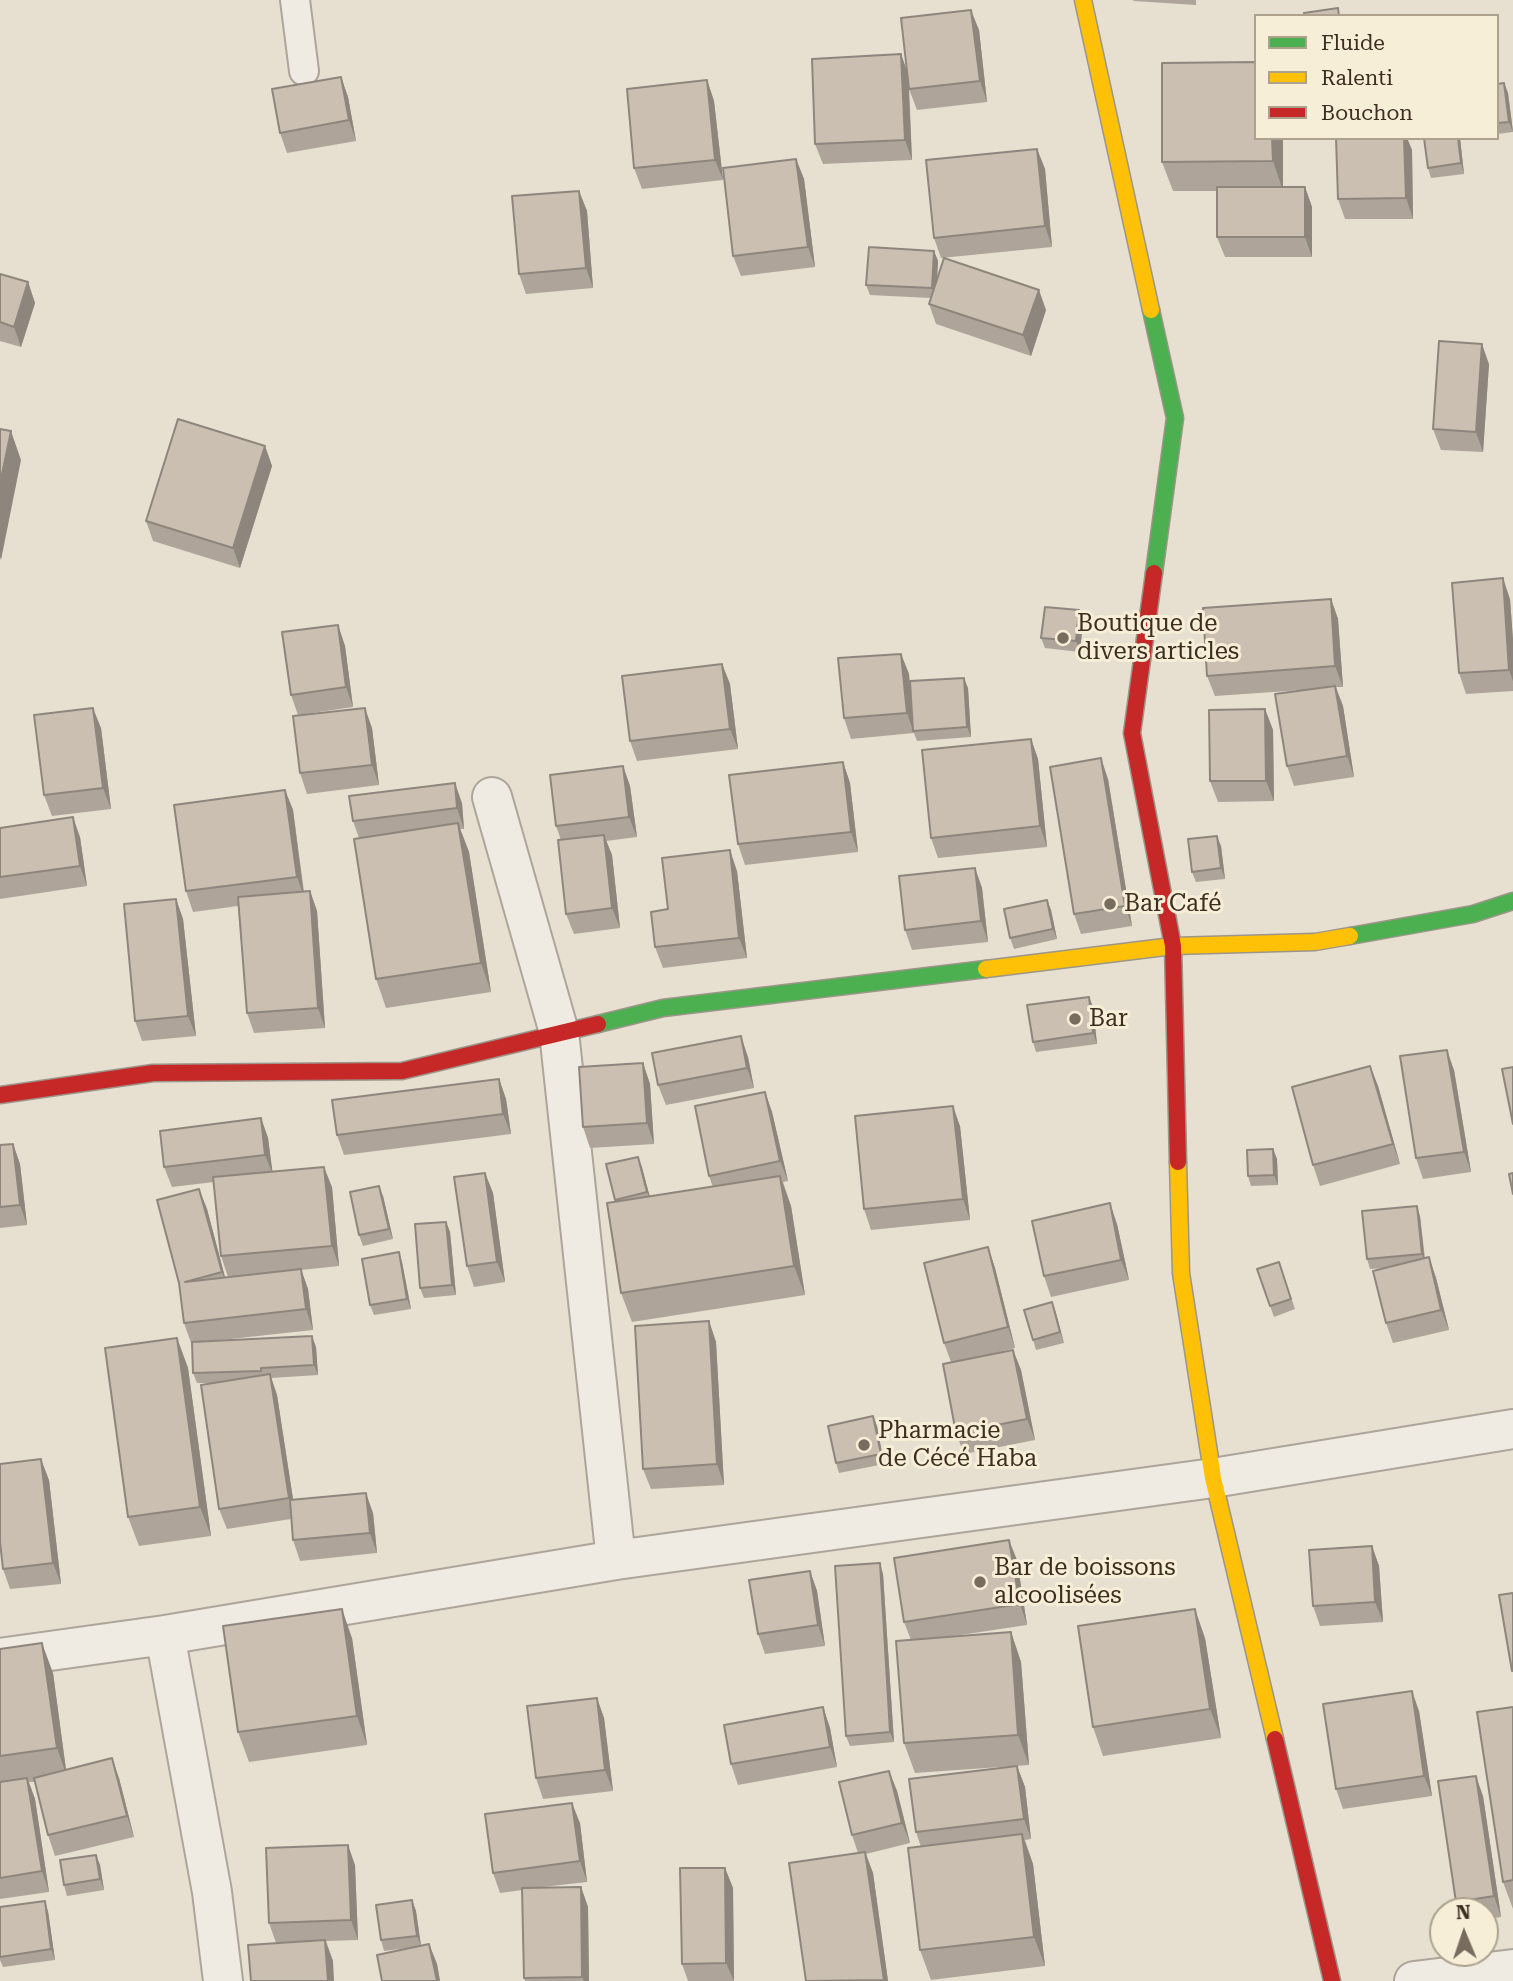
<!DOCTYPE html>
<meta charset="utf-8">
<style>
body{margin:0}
#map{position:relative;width:1513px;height:1981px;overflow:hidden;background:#e7e0d1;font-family:"Roboto Serif",serif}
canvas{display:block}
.legend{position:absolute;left:1254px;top:14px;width:245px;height:126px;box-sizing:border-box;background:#f7eed8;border:2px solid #ada18e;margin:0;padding:9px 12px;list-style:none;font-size:21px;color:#3d2e20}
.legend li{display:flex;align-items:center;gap:14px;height:35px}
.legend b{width:35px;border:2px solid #ada18e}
.north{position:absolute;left:1429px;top:1897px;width:70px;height:70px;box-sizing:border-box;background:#f7eed8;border:2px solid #ada18e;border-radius:50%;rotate:358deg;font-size:19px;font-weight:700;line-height:28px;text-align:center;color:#3d2e20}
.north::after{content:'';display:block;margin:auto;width:24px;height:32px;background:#786c5e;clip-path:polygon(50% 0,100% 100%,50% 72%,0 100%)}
</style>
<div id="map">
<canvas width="1513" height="1981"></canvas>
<ul class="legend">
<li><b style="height:9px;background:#4caf50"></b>Fluide</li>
<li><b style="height:9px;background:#ffc107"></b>Ralenti</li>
<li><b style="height:9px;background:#c62828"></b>Bouchon</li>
</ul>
<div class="north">N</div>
</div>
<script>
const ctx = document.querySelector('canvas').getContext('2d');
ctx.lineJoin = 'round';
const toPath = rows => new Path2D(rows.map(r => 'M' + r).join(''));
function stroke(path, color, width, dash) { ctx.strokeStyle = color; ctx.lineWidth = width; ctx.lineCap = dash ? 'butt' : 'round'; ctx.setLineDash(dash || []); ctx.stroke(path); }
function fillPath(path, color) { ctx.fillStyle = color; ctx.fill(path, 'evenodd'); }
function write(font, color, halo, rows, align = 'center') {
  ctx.font = font + ' "Roboto Serif",serif'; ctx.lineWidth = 6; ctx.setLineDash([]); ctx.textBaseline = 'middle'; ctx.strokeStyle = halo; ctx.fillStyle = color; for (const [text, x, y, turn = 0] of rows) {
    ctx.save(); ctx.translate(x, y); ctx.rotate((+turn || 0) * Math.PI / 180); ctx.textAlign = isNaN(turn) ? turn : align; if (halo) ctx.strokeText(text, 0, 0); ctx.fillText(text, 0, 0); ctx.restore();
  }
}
const lane = toPath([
 [295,0,304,71]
]);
const street = toPath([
 [492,797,559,1032,616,1560],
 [165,1635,212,1892,223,1981],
 [0,1658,165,1635,616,1560,1213,1478,1513,1429],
 [1414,1981,1513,1969]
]);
const fast = toPath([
 [1151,310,1175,418,1154,573],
 [1350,936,1473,914,1513,901],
 [598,1024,663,1008,986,969]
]);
const slow = toPath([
 [1083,0,1151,310],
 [986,969,1173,946,1315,942,1350,936],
 [1178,1162,1181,1273,1213,1478,1275,1739]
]);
const jam = toPath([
 [1154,573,1132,733,1173,946,1178,1162],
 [0,1095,153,1073,402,1071,598,1024],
 [1275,1739,1332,1981]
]);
const wall = toPath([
 [1133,0,1196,0,1196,5,1134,1],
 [979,30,987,102,917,110,909,89,909,83,912,160,823,164,815,144,901,54,907,72],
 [341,77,348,97,356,141,287,153,280,133],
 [707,80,714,101,723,180,642,189,634,168],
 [1504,83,1508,93,1513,132,1497,134,1497,84],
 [1283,138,1283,187,1305,187,1312,207,1312,257,1225,257,1217,237,1217,191,1173,191,1162,162],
 [1336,138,1407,138,1412,150,1413,219,1345,219,1338,199],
 [1424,138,1460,138,1464,174,1431,178,1428,168],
 [1037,149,1045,169,1052,247,941,258,934,238],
 [796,159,804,179,815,267,741,276,733,256],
 [579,191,587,211,593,288,526,294,519,274],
 [934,251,938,261,937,278,1046,310,1031,356,936,324,929,304,931,298,870,295,866,285],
 [0,274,28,282,35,303,21,347,0,341],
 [1489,364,1483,452,1441,450,1433,429],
 [265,446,272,466,240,568,153,541,146,521],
 [1331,599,1338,619,1343,687,1336,687,1343,706,1354,777,1294,786,1287,766,1317,689,1215,696,1207,676],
 [1510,599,1513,640,1513,691,1466,694,1459,673],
 [1083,621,1080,652,1045,648,1041,638],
 [338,625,345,646,353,707,298,715,291,695],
 [901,654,909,674,910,693,968,688,971,737,917,741,914,733,851,739,844,718],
 [722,664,730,684,738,749,637,761,630,741],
 [1265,709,1273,730,1274,801,1218,802,1210,781],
 [101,728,111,809,52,816,44,795],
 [372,728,379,785,307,794,300,773],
 [1031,739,1038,759,1047,847,938,858,931,838],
 [843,762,850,783,858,852,745,865,738,844],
 [623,766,630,786,637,837,606,841,612,855,620,928,574,934,566,914,561,840,556,826],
 [1108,779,1132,926,1081,934,1074,914],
 [285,790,293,810,304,891,310,891,317,911,325,1028,254,1033,247,1013,238,906,193,912,186,891],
 [462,803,464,829,460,829,469,852,491,992,386,1008,376,979,359,838,353,821],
 [0,828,80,837,87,886,0,899],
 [1221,846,1225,879,1196,882,1192,872],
 [975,868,982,888,988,942,912,950,905,930],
 [737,871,747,958,663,968,655,947,668,909],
 [176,899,183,919,196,1036,142,1041,135,1021],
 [1047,900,1051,910,1057,939,1014,949,1010,938],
 [1089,997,1093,1007,1097,1044,1036,1052,1033,1042],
 [748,1057,754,1088,666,1105,658,1085],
 [643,1063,650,1084,654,1144,590,1148,583,1127],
 [1370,1066,1378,1086,1400,1164,1320,1186,1313,1165],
 [1454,1070,1471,1172,1423,1179,1416,1158],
 [499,1079,506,1099,511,1134,344,1155,337,1135],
 [765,1092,772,1112,788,1181,783,1182,791,1206,805,1295,632,1322,621,1293,616,1201,606,1164,638,1157,650,1196,713,1187,709,1176],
 [261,1118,268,1138,272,1172,332,1187,339,1266,301,1270,308,1289,313,1330,203,1342,316,1347,318,1375,271,1378,277,1395,293,1500,373,1513,377,1553,300,1561,293,1540,291,1519,227,1529,219,1509,213,1383,197,1383,193,1373,192,1343,191,1343,184,1323,199,1189,207,1209,225,1278,262,1273,228,1277,221,1256,214,1182,172,1187,164,1167],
 [960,1126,970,1220,871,1230,864,1209],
 [13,1144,20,1164,27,1225,0,1228,0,1145],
 [1273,1149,1277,1159,1278,1185,1251,1186,1248,1176],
 [485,1173,493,1193,505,1282,474,1287,467,1266],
 [383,1196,393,1239,363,1246,359,1235],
 [1420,1216,1425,1258,1429,1257,1436,1278,1449,1330,1393,1343,1386,1323,1385,1268,1370,1269,1367,1259],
 [446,1222,450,1232,456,1295,424,1298,420,1288],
 [1117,1224,1129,1280,1051,1297,1044,1276],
 [988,1247,995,1268,1015,1348,980,1357,1013,1350,1021,1370,1035,1440,964,1454,956,1433,951,1362,944,1343],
 [402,1262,411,1309,374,1315,370,1305],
 [1279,1262,1295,1309,1274,1317,1257,1269],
 [1052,1302,1064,1343,1036,1350,1033,1340],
 [709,1321,716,1342,724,1485,651,1489,643,1469],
 [177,1338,188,1368,211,1536,139,1546,128,1517],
 [877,1426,884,1464,839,1473,836,1463],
 [49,1480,61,1584,10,1589,3,1569],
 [1372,1546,1379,1566,1383,1622,1320,1626,1313,1606],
 [1017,1560,1027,1625,947,1637,1011,1632,1021,1662,1029,1765,915,1773,904,1743,911,1640,904,1622],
 [810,1571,817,1591,825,1646,765,1654,758,1634],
 [883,1574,894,1742,850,1746,846,1736],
 [352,1638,367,1745,249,1762,238,1732],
 [1205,1638,1221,1738,1103,1756,1093,1727],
 [0,1649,53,1673,66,1770,119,1778,134,1837,55,1856,48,1835,35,1782,29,1782,35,1799,49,1892,0,1899],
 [597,1698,604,1718,613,1791,543,1799,536,1778],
 [823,1707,830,1728,837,1767,738,1785,731,1764],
 [1513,1707,1513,1909,1503,1882],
 [1419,1711,1432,1796,1343,1809,1336,1789],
 [1017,1766,1025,1787,1031,1839,1025,1840,1033,1864,1045,1966,931,1980,920,1950,921,1847,916,1832],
 [889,1771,897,1791,910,1843,866,1854,873,1873,888,1981,806,1981,858,1853,852,1835],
 [1483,1796,1501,1917,1485,1919,1485,1911,1459,1911,1456,1902],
 [580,1823,587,1882,543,1887,581,1887,588,1907,589,1981,525,1981,524,1978,522,1890,500,1893,493,1873],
 [96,1855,100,1865,104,1890,67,1896,64,1885],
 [355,1865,358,1940,326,1941,333,1961,276,1943,269,1923],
 [725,1868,733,1888,734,1981,688,1981,682,1964],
 [412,1900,416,1911,421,1946,429,1944,437,1964,440,1981,382,1981,416,1947,384,1951,381,1940],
 [0,1907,48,1911,55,1960,3,1967,0,1960]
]);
const shadedWall = toPath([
 [971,10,979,30,987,102,980,81],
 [901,54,908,74,912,160,905,140],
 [341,77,348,97,356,141,349,120],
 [707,80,714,101,723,180,715,160],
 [1504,83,1508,93,1513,132,1509,122],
 [1272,138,1283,138,1283,191,1273,161],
 [1404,138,1407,138,1412,150,1413,219,1406,198],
 [1458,138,1460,138,1464,174,1461,163],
 [1037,149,1045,169,1052,247,1045,226],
 [796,159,804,179,815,267,808,247],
 [1305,187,1312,207,1312,257,1305,237],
 [579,191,587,211,593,288,586,268],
 [934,251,938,261,936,299,932,288],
 [28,282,35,303,21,347,14,327],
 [1039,290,1046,310,1031,356,1023,335],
 [1482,344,1489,364,1483,452,1476,432],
 [11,431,21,460,1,560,0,557,0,484],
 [265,446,272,466,240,568,233,548],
 [1503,578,1510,599,1513,640,1513,681,1509,670],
 [1331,599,1338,619,1343,687,1335,666],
 [1079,610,1083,621,1080,652,1076,641],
 [338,625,345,646,353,707,346,687],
 [901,654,909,674,914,733,907,713],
 [722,664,730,684,738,749,730,729],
 [964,678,968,688,971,737,967,727],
 [1335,686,1343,706,1354,777,1347,756],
 [93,708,101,728,111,809,103,788],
 [365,708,372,728,379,785,372,765],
 [1265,709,1273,730,1274,801,1266,781],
 [1031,739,1038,759,1047,847,1040,826],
 [1101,758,1108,779,1132,926,1125,906],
 [843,762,850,783,858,852,851,832],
 [623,766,630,786,637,837,629,817],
 [455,783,462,803,464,829,457,808],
 [285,790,293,810,304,897,297,877],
 [73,817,80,837,87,886,80,866],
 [458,823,469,852,491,992,481,963],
 [604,835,612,855,620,928,612,908],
 [1217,836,1221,846,1225,879,1221,868],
 [730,850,737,871,747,958,739,938],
 [975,868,982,888,988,942,981,921],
 [310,891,317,911,325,1028,318,1008],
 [176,899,183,919,196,1036,188,1016],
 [1047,900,1051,910,1057,939,1053,929],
 [1089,997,1093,1007,1097,1044,1093,1033],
 [741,1036,748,1057,754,1088,747,1068],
 [1447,1050,1454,1070,1471,1172,1464,1152],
 [643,1063,650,1084,654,1144,647,1123],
 [1370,1066,1378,1086,1400,1164,1393,1144],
 [499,1079,506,1099,511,1134,503,1114],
 [765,1092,772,1112,788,1181,780,1161],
 [953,1106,960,1126,970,1220,963,1199],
 [261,1118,268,1138,273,1175,265,1155],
 [13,1144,20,1164,27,1225,20,1205],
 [1273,1149,1277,1159,1278,1185,1274,1175],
 [638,1157,642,1167,651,1202,647,1192],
 [324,1167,332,1187,339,1266,332,1246],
 [485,1173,493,1193,505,1282,497,1262],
 [780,1176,791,1206,805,1295,794,1266],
 [379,1186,383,1196,393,1239,389,1229],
 [199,1189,207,1209,229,1292,222,1272],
 [1110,1203,1117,1224,1129,1280,1121,1260],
 [1417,1206,1420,1216,1425,1264,1422,1254],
 [446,1222,450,1232,456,1295,452,1285],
 [988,1247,995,1268,1015,1348,1008,1327],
 [399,1252,402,1262,411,1309,407,1299],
 [1429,1257,1436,1278,1449,1330,1441,1310],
 [301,1269,308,1289,313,1330,306,1309],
 [1052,1302,1056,1313,1064,1343,1060,1332],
 [709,1321,716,1342,724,1485,717,1464],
 [312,1336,316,1347,318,1375,314,1365],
 [177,1338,188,1368,211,1536,200,1507],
 [1013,1350,1021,1370,1035,1440,1027,1419],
 [270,1374,277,1395,296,1518,289,1498],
 [873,1416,877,1426,884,1464,881,1454],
 [41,1459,49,1480,61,1584,53,1563],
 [366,1493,373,1513,377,1553,370,1533],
 [1009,1540,1017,1560,1027,1625,1020,1604],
 [1372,1546,1379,1566,1383,1622,1375,1602],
 [880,1563,883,1574,894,1742,890,1732],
 [810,1571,817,1591,825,1646,818,1625],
 [342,1609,352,1638,367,1745,357,1716],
 [1195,1609,1205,1638,1221,1738,1210,1709],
 [1011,1632,1021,1662,1029,1765,1018,1735],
 [42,1643,53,1673,67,1777,57,1748],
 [1412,1691,1419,1711,1432,1796,1424,1776],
 [597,1698,604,1718,613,1791,605,1770],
 [823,1707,830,1728,837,1767,830,1747],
 [112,1758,119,1778,134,1837,127,1816],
 [1017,1766,1025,1787,1031,1839,1024,1819],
 [889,1771,897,1791,910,1843,902,1823],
 [1476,1776,1483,1796,1501,1917,1494,1896],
 [27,1778,35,1799,49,1892,42,1871],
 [572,1803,580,1823,587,1882,580,1861],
 [1022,1834,1033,1864,1045,1966,1034,1937],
 [348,1845,355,1865,358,1940,351,1920],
 [865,1852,873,1873,888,1981,884,1981],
 [96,1855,100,1865,104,1890,100,1879],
 [725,1868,733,1888,734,1981,726,1963],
 [581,1887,588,1907,589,1981,584,1981,582,1977],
 [412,1900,416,1911,421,1946,417,1936],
 [45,1901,48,1911,55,1960,51,1949],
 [325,1940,333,1961,334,1981,328,1981],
 [429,1944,437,1964,440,1981,437,1981]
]);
const building = toPath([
 [1338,8,1339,16,1305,16,1304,13,1338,8],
 [971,10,980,81,909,89,901,18,971,10],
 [901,54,905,140,815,144,812,59,901,54],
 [1256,62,1256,138,1272,138,1273,161,1162,162,1162,63,1256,62],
 [341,77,349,120,280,133,272,89,341,77],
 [707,80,715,160,634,168,627,89,707,80],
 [1504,83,1509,122,1497,123,1497,84,1504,83],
 [1336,138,1404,138,1406,198,1338,199,1336,138],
 [1424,138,1458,138,1461,163,1428,168,1424,138],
 [1037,149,1045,226,934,238,926,160,1037,149],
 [796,159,808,247,733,256,723,168,796,159],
 [1217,187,1305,187,1305,237,1217,237,1217,187],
 [579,191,586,268,519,274,512,196,579,191],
 [869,247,934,251,932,288,866,285,869,247],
 [944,258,1039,290,1023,335,929,304,944,258],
 [0,274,28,282,14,327,0,322,0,274],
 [1439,341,1482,344,1476,432,1433,429,1439,341],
 [178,419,265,446,233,548,146,521,178,419],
 [0,429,11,431,0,484,0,429],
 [1503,578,1509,670,1459,673,1452,583,1503,578],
 [1331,599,1335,666,1207,676,1203,608,1331,599],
 [1045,607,1079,610,1076,641,1041,638,1045,607],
 [338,625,346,687,291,695,282,632,338,625],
 [901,654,907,713,844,718,838,658,901,654],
 [722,664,730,729,630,741,622,676,722,664],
 [964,678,967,727,913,731,910,681,964,678],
 [1335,686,1347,756,1287,766,1275,694,1335,686],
 [93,708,103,788,44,795,34,715,93,708],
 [365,708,372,765,300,773,293,716,365,708],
 [1265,709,1266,781,1210,781,1209,710,1265,709],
 [1031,739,1040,826,931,838,922,750,1031,739],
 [1101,758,1125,906,1074,914,1050,767,1101,758],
 [843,762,851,832,738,844,729,775,843,762],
 [623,766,629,817,556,826,550,775,623,766],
 [455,783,457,808,353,821,349,796,455,783],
 [285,790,297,877,186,891,174,805,285,790],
 [73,817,80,866,0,877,0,828,73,817],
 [458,823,481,963,376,979,354,839,458,823],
 [604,835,612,908,566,914,558,840,604,835],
 [1217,836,1221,868,1192,872,1188,839,1217,836],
 [730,850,739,938,655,947,651,912,668,909,662,858,730,850],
 [975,868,981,921,905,930,899,876,975,868],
 [310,891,318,1008,247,1013,238,897,310,891],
 [176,899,188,1016,135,1021,124,904,176,899],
 [1047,900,1053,929,1010,938,1004,909,1047,900],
 [1089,997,1093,1033,1033,1042,1027,1005,1089,997],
 [741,1036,747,1068,658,1085,652,1053,741,1036],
 [1447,1050,1464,1152,1416,1158,1400,1056,1447,1050],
 [643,1063,647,1123,583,1127,579,1067,643,1063],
 [1370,1066,1393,1144,1313,1165,1292,1087,1370,1066],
 [1513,1067,1513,1124,1502,1069,1513,1067],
 [499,1079,503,1114,337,1135,332,1100,499,1079],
 [765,1092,780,1161,709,1176,695,1106,765,1092],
 [953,1106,963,1199,864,1209,855,1116,953,1106],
 [261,1118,265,1155,164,1167,160,1131,261,1118],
 [13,1144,20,1205,0,1207,0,1145,13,1144],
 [1273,1149,1274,1175,1248,1176,1247,1150,1273,1149],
 [638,1157,647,1192,615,1200,606,1164,638,1157],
 [324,1167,332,1246,221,1256,213,1177,324,1167],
 [485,1173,497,1262,467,1266,454,1177,485,1173],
 [1513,1173,1513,1194,1509,1174,1513,1173],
 [780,1176,794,1266,621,1293,607,1203,780,1176],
 [379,1186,389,1229,359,1235,350,1192,379,1186],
 [199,1189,222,1272,185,1282,301,1269,306,1309,184,1323,179,1283,157,1200,199,1189],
 [1110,1203,1121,1260,1044,1276,1032,1221,1110,1203],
 [1417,1206,1422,1254,1367,1259,1362,1211,1417,1206],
 [446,1222,452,1285,420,1288,415,1224,446,1222],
 [988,1247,1008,1327,944,1343,924,1263,988,1247],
 [399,1252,407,1299,370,1305,362,1259,399,1252],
 [1429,1257,1441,1310,1386,1323,1373,1271,1429,1257],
 [1279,1262,1291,1299,1270,1306,1257,1269,1279,1262],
 [1052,1302,1060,1332,1033,1340,1024,1310,1052,1302],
 [709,1321,717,1464,643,1469,635,1326,709,1321],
 [312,1336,314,1365,261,1368,261,1371,193,1373,192,1342,312,1336],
 [177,1338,200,1507,128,1517,105,1348,177,1338],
 [1013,1350,1027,1419,956,1433,943,1364,1013,1350],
 [270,1374,289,1498,219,1509,201,1385,270,1374],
 [873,1416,881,1454,836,1463,828,1426,873,1416],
 [41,1459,53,1563,3,1569,0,1542,0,1464,41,1459],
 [366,1493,370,1533,293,1540,290,1500,366,1493],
 [1009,1540,1020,1604,904,1622,894,1558,1009,1540],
 [1372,1546,1375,1602,1313,1606,1309,1550,1372,1546],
 [880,1563,890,1732,846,1736,835,1566,880,1563],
 [810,1571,818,1625,758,1634,749,1580,810,1571],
 [1513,1593,1513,1671,1512,1671,1499,1595,1513,1593],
 [342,1609,357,1716,238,1732,223,1626,342,1609],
 [1195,1609,1210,1709,1093,1727,1078,1626,1195,1609],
 [1011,1632,1018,1735,904,1743,896,1641,1011,1632],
 [42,1643,57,1748,0,1756,0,1649,42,1643],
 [1412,1691,1424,1776,1336,1789,1323,1704,1412,1691],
 [597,1698,605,1770,536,1778,527,1706,597,1698],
 [823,1707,830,1747,731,1764,724,1725,823,1707],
 [1513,1707,1513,1880,1503,1882,1477,1712,1513,1707],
 [112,1758,127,1816,48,1835,34,1778,112,1758],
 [1017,1766,1024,1819,916,1832,909,1779,1017,1766],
 [889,1771,902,1823,852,1835,839,1782,889,1771],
 [1476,1776,1494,1896,1456,1902,1438,1781,1476,1776],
 [27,1778,42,1871,0,1878,0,1782,27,1778],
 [572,1803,580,1861,493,1873,485,1814,572,1803],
 [1022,1834,1034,1937,920,1950,908,1848,1022,1834],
 [348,1845,351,1920,269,1923,266,1848,348,1845],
 [865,1852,884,1980,806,1981,789,1863,865,1852],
 [96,1855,100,1879,64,1885,60,1860,96,1855],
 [680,1868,725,1868,726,1963,682,1964,680,1868],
 [581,1887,582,1977,524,1978,522,1888,581,1887],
 [412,1900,417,1936,381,1940,376,1905,412,1900],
 [45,1901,51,1949,0,1957,0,1907,45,1901],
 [325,1940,328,1981,251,1981,248,1945,325,1940],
 [429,1944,437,1981,382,1981,377,1955,429,1944]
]);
const markers = [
 [1063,638,7,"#786c5e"],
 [1110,904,7,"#786c5e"],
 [1075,1019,7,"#786c5e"],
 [864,1445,7,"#786c5e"],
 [980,1582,7,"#786c5e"]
];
const poiNames = [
 ["Boutique de",1077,624],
 ["divers articles",1077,652],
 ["Bar Café",1124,904],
 ["Bar",1089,1019],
 ["Pharmacie",878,1431],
 ["de Cécé Haba",878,1459],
 ["Bar de boissons",994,1568],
 ["alcoolisées",994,1596]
];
stroke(lane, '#ada599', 32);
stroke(street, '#ada599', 42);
stroke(fast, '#9c958a', 19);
stroke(slow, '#9c958a', 19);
stroke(jam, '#9c958a', 19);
stroke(lane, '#efebe3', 28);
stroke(street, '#efebe3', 38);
stroke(fast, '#4caf50', 16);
stroke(slow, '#ffc107', 16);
stroke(jam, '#c62828', 16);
fillPath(wall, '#afa499');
fillPath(shadedWall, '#8e867d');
fillPath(building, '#cbbfb2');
stroke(building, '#8e867d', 2);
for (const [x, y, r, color] of markers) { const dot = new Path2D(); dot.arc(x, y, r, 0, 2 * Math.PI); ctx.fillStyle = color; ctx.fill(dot); stroke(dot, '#f7eed8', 2.5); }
write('24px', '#3d2e20', '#f7eed8', poiNames, 'left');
</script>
